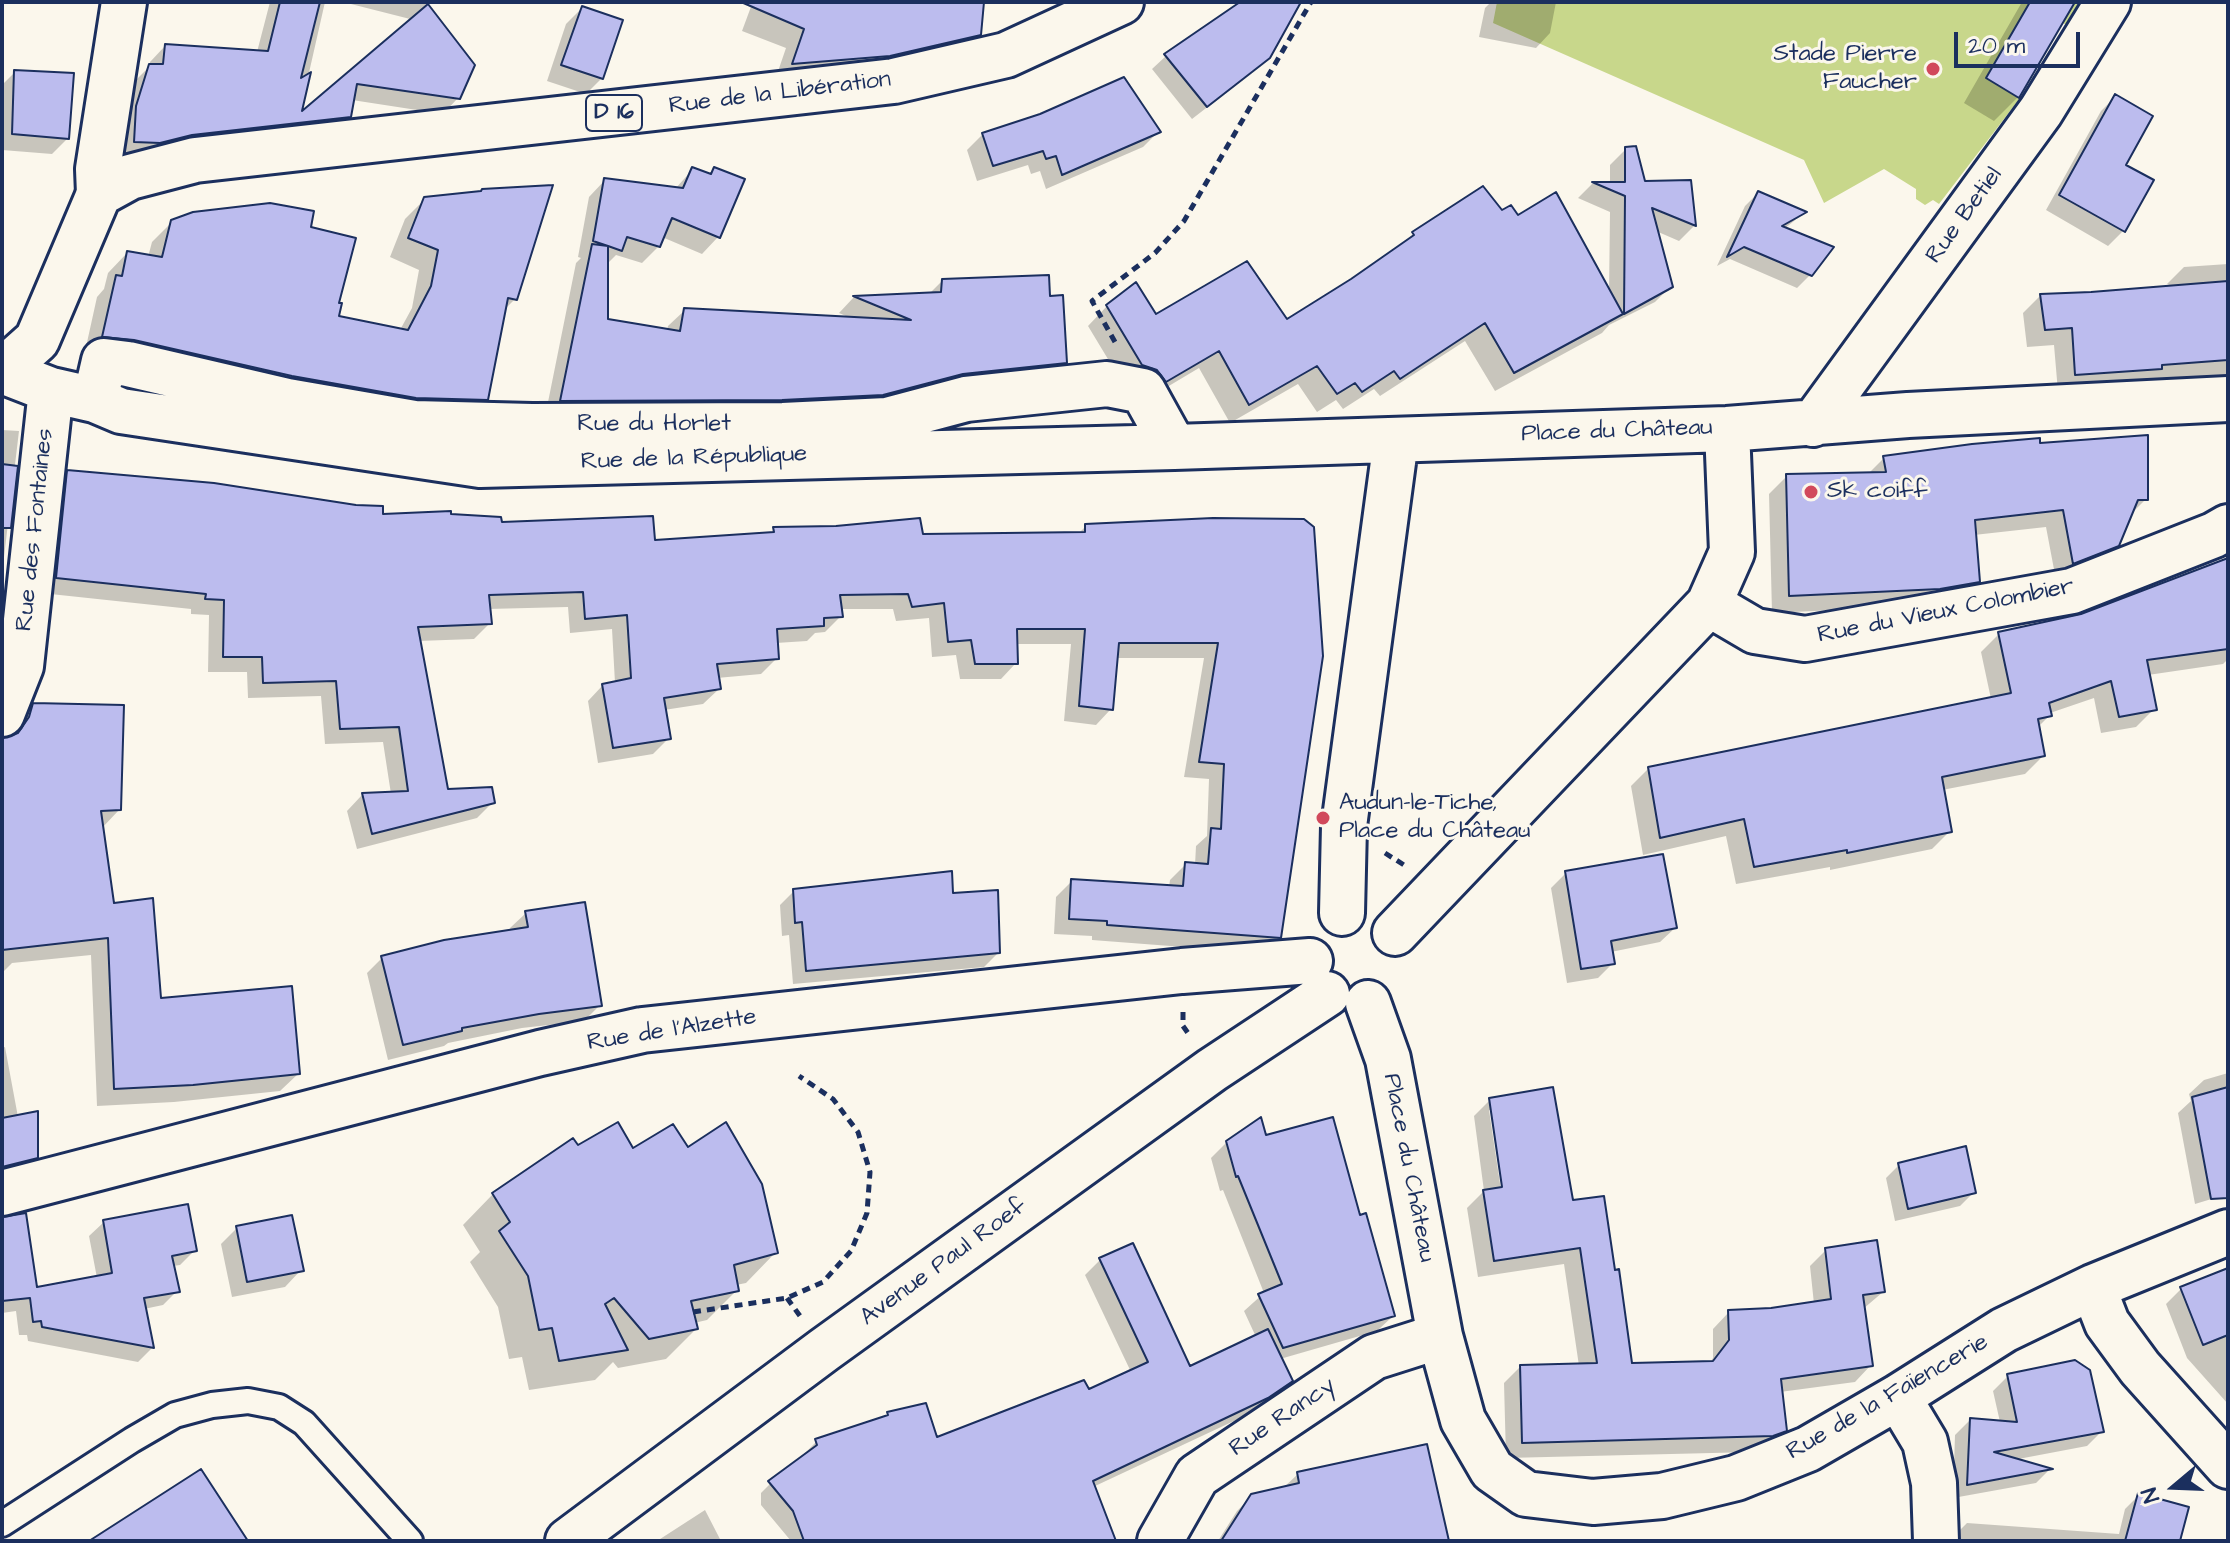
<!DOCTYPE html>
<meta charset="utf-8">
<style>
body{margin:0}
#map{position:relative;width:2230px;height:1543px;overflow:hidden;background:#fbf7ec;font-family:"Architects Daughter",sans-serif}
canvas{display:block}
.frame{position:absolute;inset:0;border:4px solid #1b2f5e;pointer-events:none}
.north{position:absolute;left:2134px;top:1447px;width:80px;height:80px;-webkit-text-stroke:6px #fbf7ec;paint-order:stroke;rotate:251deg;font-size:22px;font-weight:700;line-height:32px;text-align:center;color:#1b2f5e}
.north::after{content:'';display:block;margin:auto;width:28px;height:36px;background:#1b2f5e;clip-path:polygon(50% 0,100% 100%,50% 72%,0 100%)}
.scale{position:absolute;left:1954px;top:32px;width:126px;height:36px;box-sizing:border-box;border:4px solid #1b2f5e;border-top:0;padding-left:10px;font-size:24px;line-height:28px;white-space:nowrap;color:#1b2f5e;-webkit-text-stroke:6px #fbf7ec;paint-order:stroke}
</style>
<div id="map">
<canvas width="2230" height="1543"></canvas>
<div class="frame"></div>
<div class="north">N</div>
<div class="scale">20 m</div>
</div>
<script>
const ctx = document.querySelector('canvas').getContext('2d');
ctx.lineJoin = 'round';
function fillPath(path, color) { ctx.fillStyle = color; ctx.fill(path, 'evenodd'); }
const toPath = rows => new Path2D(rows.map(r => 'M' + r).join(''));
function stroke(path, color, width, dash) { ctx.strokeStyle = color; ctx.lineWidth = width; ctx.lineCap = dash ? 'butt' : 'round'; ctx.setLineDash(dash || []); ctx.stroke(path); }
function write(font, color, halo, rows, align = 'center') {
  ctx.font = font + ' "Architects Daughter",sans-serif'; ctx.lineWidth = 6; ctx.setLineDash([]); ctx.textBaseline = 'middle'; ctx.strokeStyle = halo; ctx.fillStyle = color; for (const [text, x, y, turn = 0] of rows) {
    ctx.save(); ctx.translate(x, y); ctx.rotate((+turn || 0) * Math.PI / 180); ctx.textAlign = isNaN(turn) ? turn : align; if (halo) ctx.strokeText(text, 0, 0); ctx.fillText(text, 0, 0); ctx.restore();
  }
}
const green = toPath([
 [1497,2,2084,2,2070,27,2063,23,2020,98,1939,204,1933,200,1925,205,1916,199,1916,189,1884,169,1824,203,1804,160,1493,23]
]);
const shadow = toPath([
 [270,2,325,2,299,117,414,20,343,2,424,2,473,65,458,98,443,114,352,100,349,116,334,132,143,158,119,157,121,123,134,82,150,66,150,62,165,46,257,52],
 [740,2,982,2,979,34,960,54,774,83,786,48,742,31,752,4],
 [1243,2,1299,2,1269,57,1254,71,1192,119,1152,69,1166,56],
 [1491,2,1556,2,1550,33,1536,48,1479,37,1485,8],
 [2022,2,2076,2,2057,29,2018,97,1994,121,1964,103],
 [582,8,602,78,586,94,547,81,566,24],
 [15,72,68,138,52,154,2,150,2,85],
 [2116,96,2123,166,2123,231,2108,246,2046,210,2101,111],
 [1158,132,1143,147,1046,189,1040,171,1031,174,1028,165,977,181,967,150,983,134],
 [1626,149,1644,183,1689,182,1694,226,1679,241,1656,231,1671,286,1655,302,1609,325,1602,333,1495,391,1465,341,1380,396,1374,389,1343,409,1336,400,1317,412,1298,384,1230,423,1199,368,1147,399,1123,384,1088,326,1107,306,1136,284,1155,317,1286,322,1400,248,1413,234,1501,213,1518,218,1609,293,1610,212,1578,198,1592,184,1610,184,1610,165],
 [693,169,708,175,714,169,742,180,718,237,702,254,662,237,659,246,642,263,616,255,606,265,606,321,667,331,668,326,685,310,853,319,839,313,854,297,928,295,942,281,1048,298,1065,362,1048,379,865,411,545,417,576,263,581,258,578,257,589,197,605,180,675,189],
 [1758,193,1804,213,1784,229,1811,274,1797,288,1730,259,1717,266,1745,206],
 [425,199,515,299,504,310,486,399,466,419,84,356,97,297,104,289,108,273,127,253,148,257,152,242,172,222,309,229,337,304,336,318,400,330,412,308,419,270,390,257,405,219],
 [2228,264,2228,376,2147,382,2058,392,2054,345,2027,347,2023,313,2040,296,2174,287,2167,284,2184,267],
 [2,430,19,431,2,574],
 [2038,445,2146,499,2129,516,2117,545,2099,563,2056,580,2046,527,1974,535,1978,581,1960,599,1921,606,1772,613,1769,494,1787,476,1868,474,1884,458],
 [68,473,381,516,449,516,653,542,769,535,774,529,921,536,1078,534,1086,526,1213,520,1277,937,1262,953,1092,940,1092,936,1054,934,1056,897,1072,881,1169,887,1170,880,1186,864,1195,865,1196,846,1207,836,1209,779,1184,777,1204,658,1116,658,1111,709,1096,725,1064,721,1071,644,1016,644,1016,663,1001,679,960,679,956,655,932,657,929,618,896,621,893,609,840,609,841,616,825,632,815,633,807,641,776,643,777,658,761,674,717,678,719,689,703,704,664,710,669,738,653,754,598,763,588,701,603,685,615,683,612,629,570,633,568,607,488,609,490,623,474,639,418,641,447,792,493,802,477,818,357,849,347,811,362,795,391,794,383,742,325,744,321,696,248,698,247,672,208,672,209,615,191,614,191,609,41,593,52,488],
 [2228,560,2228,659,2223,664,2148,675,2154,709,2136,727,2101,733,2094,698,2050,713,2050,715,2037,728,2043,756,2025,774,1942,790,1950,831,1932,849,1830,870,1830,867,1736,884,1726,836,1643,855,1631,786,1649,768,1991,699,1981,652,1999,634,2081,616],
 [34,705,119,810,102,828,112,905,159,1001,298,1074,280,1091,174,1102,97,1106,91,955,12,963,2,973,2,793,10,792,13,732,16,723],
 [1566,873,1675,928,1660,942,1611,952,1613,963,1598,978,1567,983,1551,888],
 [794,891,951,895,998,953,984,967,793,984,789,935,782,936,780,905],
 [526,913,600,1005,584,1021,522,1028,448,1043,444,1046,388,1060,367,973,382,958,511,932,510,928],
 [5,1047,18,1117,36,1157,18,1175,2,1179,2,1048],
 [2228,1073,2228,1194,2195,1204,2178,1113,2191,1101,2189,1094,2204,1080],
 [1490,1100,1572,1203,1630,1365,1710,1363,1713,1358,1713,1329,1729,1312,1771,1310,1814,1304,1810,1266,1826,1250,1883,1292,1863,1309,1871,1365,1855,1382,1780,1392,1785,1430,1768,1447,1754,1452,1506,1458,1504,1383,1520,1367,1579,1366,1564,1264,1478,1277,1467,1208,1484,1191,1474,1116],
 [1489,1110,1493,1110,1506,1197,1502,1197],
 [1264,1137,1359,1217,1393,1316,1377,1331,1280,1359,1291,1381,1276,1396,1251,1413,1093,1487,1114,1541,791,1541,761,1505,761,1493,777,1477,802,1458,802,1456,817,1441,883,1419,888,1414,936,1440,1088,1392,1131,1372,1085,1275,1100,1260,1132,1245,1189,1369,1256,1337,1244,1311,1264,1293,1223,1190,1220,1191,1211,1158,1227,1142],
 [577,1147,632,1151,688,1150,776,1252,746,1283,736,1285,737,1290,707,1320,694,1323,696,1329,666,1359,618,1368,613,1362,595,1380,529,1390,522,1357,509,1359,498,1307,470,1262,480,1252,463,1225,493,1194],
 [1899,1165,1973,1193,1960,1206,1895,1221,1886,1178],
 [104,1222,195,1250,180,1265,173,1266,177,1291,163,1305,144,1309,152,1348,138,1362,28,1341,27,1335,19,1335,16,1311,2,1313,2,1252,35,1289,97,1278,89,1236],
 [237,1228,301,1270,285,1287,232,1297,221,1244],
 [2228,1270,2228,1404,2187,1358,2166,1304,2181,1289],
 [2008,1376,2102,1431,2087,1446,2013,1460,2049,1470,2036,1483,1953,1498,1955,1435,1970,1420,2000,1422,1993,1391],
 [1298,1474,1447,1541,1218,1541,1237,1511,1252,1496,1282,1489],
 [2139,1495,2178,1541,1953,1541,1953,1537,1967,1523,2119,1534,2125,1509],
 [705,1510,721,1541,657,1541]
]);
const building = toPath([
 [280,2,320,2,301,78,311,72,302,111,428,4,475,65,460,99,357,84,351,117,192,135,160,143,134,142,136,106,149,64,163,64,165,44,268,51,280,2],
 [741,2,984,2,981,35,890,56,792,64,804,29,741,2],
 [1240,2,1301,2,1270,58,1207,107,1164,54,1240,2],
 [2030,2,2075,2,2019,98,1986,78,2030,2],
 [582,6,623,20,603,79,561,65,582,6],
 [14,70,74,73,69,139,12,134,14,70],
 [1124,77,1161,132,1062,175,1056,156,1046,159,1043,151,993,166,982,133,1040,114,1124,77],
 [2115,94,2153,116,2126,165,2154,180,2125,232,2059,195,2115,94],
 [1636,146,1645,181,1691,180,1696,226,1652,208,1673,287,1624,314,1625,196,1592,182,1625,182,1625,147,1636,146],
 [692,167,711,174,714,167,745,179,720,238,672,218,660,247,627,237,622,251,608,246,608,319,680,331,684,308,911,320,853,296,941,292,942,279,1049,275,1050,296,1063,295,1067,363,963,374,883,395,782,400,560,401,592,244,608,246,593,241,604,178,683,188,692,167],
 [553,185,517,300,508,298,488,400,416,398,292,376,134,340,102,337,116,275,122,276,127,251,162,257,171,220,193,212,270,203,314,211,311,227,356,238,339,303,342,303,339,316,408,330,431,286,438,250,408,238,424,197,481,191,482,189,553,185],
 [1483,186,1502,210,1511,205,1518,215,1556,192,1623,314,1514,373,1485,323,1400,379,1394,371,1362,392,1355,383,1337,394,1317,366,1249,405,1219,351,1166,382,1157,370,1142,365,1106,305,1136,282,1156,314,1247,261,1287,319,1351,279,1414,235,1412,232,1483,186],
 [1758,191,1807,212,1782,226,1834,247,1812,276,1744,247,1727,257,1758,191],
 [2228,281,2228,360,2162,365,2162,369,2075,375,2072,328,2045,330,2040,294,2091,292,2228,281],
 [2148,435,2148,500,2138,500,2119,546,2073,564,2063,510,1975,520,1980,582,1940,589,1789,596,1786,474,1886,472,1883,456,1972,444,2040,438,2040,443,2148,435],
 [2,464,18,466,11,528,2,528,2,464],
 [67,470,214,483,356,505,383,506,383,514,451,511,451,514,501,517,502,522,653,516,655,540,774,532,773,527,836,526,920,518,923,534,1085,532,1085,524,1213,518,1304,519,1314,527,1323,656,1281,938,1107,925,1107,921,1069,919,1071,879,1183,886,1185,862,1208,864,1211,828,1221,829,1224,764,1199,762,1218,643,1119,643,1113,710,1079,706,1085,629,1017,629,1018,664,975,664,971,640,948,642,944,603,912,607,908,594,840,595,843,617,824,618,824,626,777,629,779,659,717,664,721,689,664,698,671,739,613,748,602,684,631,678,627,615,585,619,583,592,489,595,492,624,418,627,448,789,492,787,495,803,372,834,362,793,408,791,399,727,340,729,336,681,263,683,262,657,223,657,224,600,205,599,206,594,56,578,67,470],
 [2228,558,2228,649,2147,660,2157,710,2119,717,2111,681,2049,703,2052,716,2038,719,2045,756,1942,777,1952,832,1847,853,1847,850,1754,867,1744,819,1660,838,1648,767,2011,693,1998,632,2081,614,2228,558],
 [33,703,124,705,121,810,101,811,114,903,153,898,161,998,292,986,300,1074,193,1085,114,1089,108,938,2,950,2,738,18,733,29,717,33,703],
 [1663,854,1677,928,1611,941,1615,964,1581,969,1565,871,1663,854],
 [952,871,953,893,998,890,1000,953,806,971,802,922,795,923,793,889,952,871],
 [585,902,602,1006,539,1014,462,1028,462,1031,403,1045,381,956,444,940,528,927,525,911,585,902],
 [1553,1087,1573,1200,1604,1196,1615,1270,1619,1269,1632,1363,1713,1361,1729,1340,1728,1310,1771,1308,1831,1299,1825,1248,1877,1240,1885,1292,1863,1295,1873,1366,1781,1379,1787,1431,1773,1436,1522,1443,1520,1365,1597,1363,1580,1248,1494,1261,1483,1190,1502,1187,1489,1098,1553,1087],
 [2228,1087,2228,1198,2211,1199,2192,1097,2228,1087],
 [38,1111,38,1158,2,1167,2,1118,38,1111],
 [1261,1117,1266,1135,1333,1117,1360,1215,1366,1213,1395,1316,1283,1348,1258,1294,1282,1284,1238,1176,1236,1177,1226,1141,1261,1117],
 [618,1122,633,1148,673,1124,688,1147,726,1122,762,1184,778,1253,734,1265,739,1291,691,1301,698,1329,649,1339,614,1298,605,1304,628,1350,559,1361,552,1328,539,1330,528,1276,499,1231,510,1222,492,1193,573,1138,578,1145,618,1122],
 [1966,1146,1976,1193,1908,1209,1898,1163,1966,1146],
 [188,1204,197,1251,172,1256,180,1292,144,1298,154,1348,42,1327,41,1321,33,1322,30,1298,2,1301,2,1217,26,1213,37,1287,112,1273,103,1220,188,1204],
 [292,1215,304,1271,247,1282,236,1226,292,1215],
 [1133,1243,1190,1366,1268,1329,1293,1381,1268,1398,1093,1481,1116,1541,804,1541,793,1511,768,1481,817,1445,815,1439,888,1415,887,1412,926,1403,937,1437,1084,1380,1089,1389,1148,1362,1099,1258,1133,1243],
 [2228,1268,2228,1335,2203,1345,2180,1287,2228,1268],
 [2075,1360,2090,1370,2104,1432,1994,1452,2053,1469,1967,1485,1970,1418,2017,1422,2007,1374,2075,1360],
 [1427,1444,1449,1541,1221,1541,1251,1494,1299,1483,1297,1472,1427,1444],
 [201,1469,248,1541,89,1541,201,1469],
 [2138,1493,2189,1507,2180,1541,2125,1541,2138,1493]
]);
const path = toPath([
 [1115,342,1092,301,1155,253,1184,221,1311,2],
 [1385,853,1404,865],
 [1183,1012,1183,1026,1190,1036],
 [787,1298,800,1316],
 [693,1312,787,1298,823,1282,851,1251,867,1213,870,1172,858,1132,833,1099,799,1076]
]);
const lane = toPath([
 [2,1524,132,1440,175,1415,212,1405,248,1401,279,1407,304,1423,410,1541]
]);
const street = toPath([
 [99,194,98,169,124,2],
 [2,371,51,390,95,400,121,411,480,465,1174,447,1727,429,1908,415,2228,399],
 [95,400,104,361,128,364,287,401,414,423,532,426,783,425,887,420,966,399,1107,384,1143,391,1174,447],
 [1813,424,2041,111,2108,2],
 [1709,604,1755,631,1805,639,2072,591,2214,535,2228,527],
 [2,714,21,666,51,390],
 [1342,913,1344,826,1396,440],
 [1395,933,1709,604,1732,552,1727,429],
 [1368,1003,1388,1059,1440,1336,1463,1420,1492,1470,1526,1494,1593,1502,1662,1496,1736,1478,1808,1449,1898,1397,2004,1330,2093,1287,2228,1232],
 [2,1193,540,1053,642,1030,1182,971,1310,961],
 [2093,1287,2107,1323,2140,1368,2228,1466],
 [1898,1397,1925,1442,1934,1483,1936,1541],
 [568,1541,824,1350,1212,1070,1327,994],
 [1160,1541,1197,1476,1374,1357,1440,1336]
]);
const primary = toPath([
 [2,371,37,340,99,194,130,177,195,160,894,81,1006,55,1121,2]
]);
const markers = [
 [1933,69,8,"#d1495b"],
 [1811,492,8,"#d1495b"],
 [1323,818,8,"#d1495b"]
];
const shields = [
 [614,113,56]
];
const shieldNames = [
 ["D 16",614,113]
];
const poiNames = [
 ["Stade Pierre",1917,55,"right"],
 ["Faucher",1917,83,"right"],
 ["Sk coiff",1827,492],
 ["Audun-le-Tiche,",1339,804],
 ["Place du Château",1339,832]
];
const streetNames = [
 ["Rue de la Libération",780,94,-7],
 ["Rue Betiel",1965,216,-54],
 ["Rue du Horlet",654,425],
 ["Place du Château",1617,432,-2],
 ["Rue de la République",694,459,-2],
 ["Rue des Fontaines",36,530,-84],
 ["Rue du Vieux Colombier",1946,612,-11],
 ["Rue de l'Alzette",672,1031,-9],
 ["Place du Château",1408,1168,79],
 ["Avenue Paul Roef",944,1263,-36],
 ["Rue de la Faïencerie",1888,1398,-30],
 ["Rue Rancy",1283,1418,-34]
];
fillPath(green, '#c8d78b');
fillPath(shadow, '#0003');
fillPath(building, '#bcbcee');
stroke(building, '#1b2f5e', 2);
stroke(lane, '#1b2f5e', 30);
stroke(street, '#1b2f5e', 50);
stroke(primary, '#1b2f5e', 50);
stroke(path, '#1b2f5e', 5, [8, 6]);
stroke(lane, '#fbf7ec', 24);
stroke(street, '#fbf7ec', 44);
stroke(primary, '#fbf7ec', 44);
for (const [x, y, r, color] of markers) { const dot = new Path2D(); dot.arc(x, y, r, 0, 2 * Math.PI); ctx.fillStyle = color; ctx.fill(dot); stroke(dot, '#fbf7ec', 3); }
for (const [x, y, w] of shields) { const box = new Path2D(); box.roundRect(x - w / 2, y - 18, w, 36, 6); ctx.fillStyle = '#fbf7ec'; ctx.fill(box); stroke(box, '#1b2f5e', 2); }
write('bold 22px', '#1b2f5e', null, shieldNames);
write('24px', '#1b2f5e', '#fbf7ec', poiNames, 'left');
write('24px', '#1b2f5e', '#fbf7ec', streetNames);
</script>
